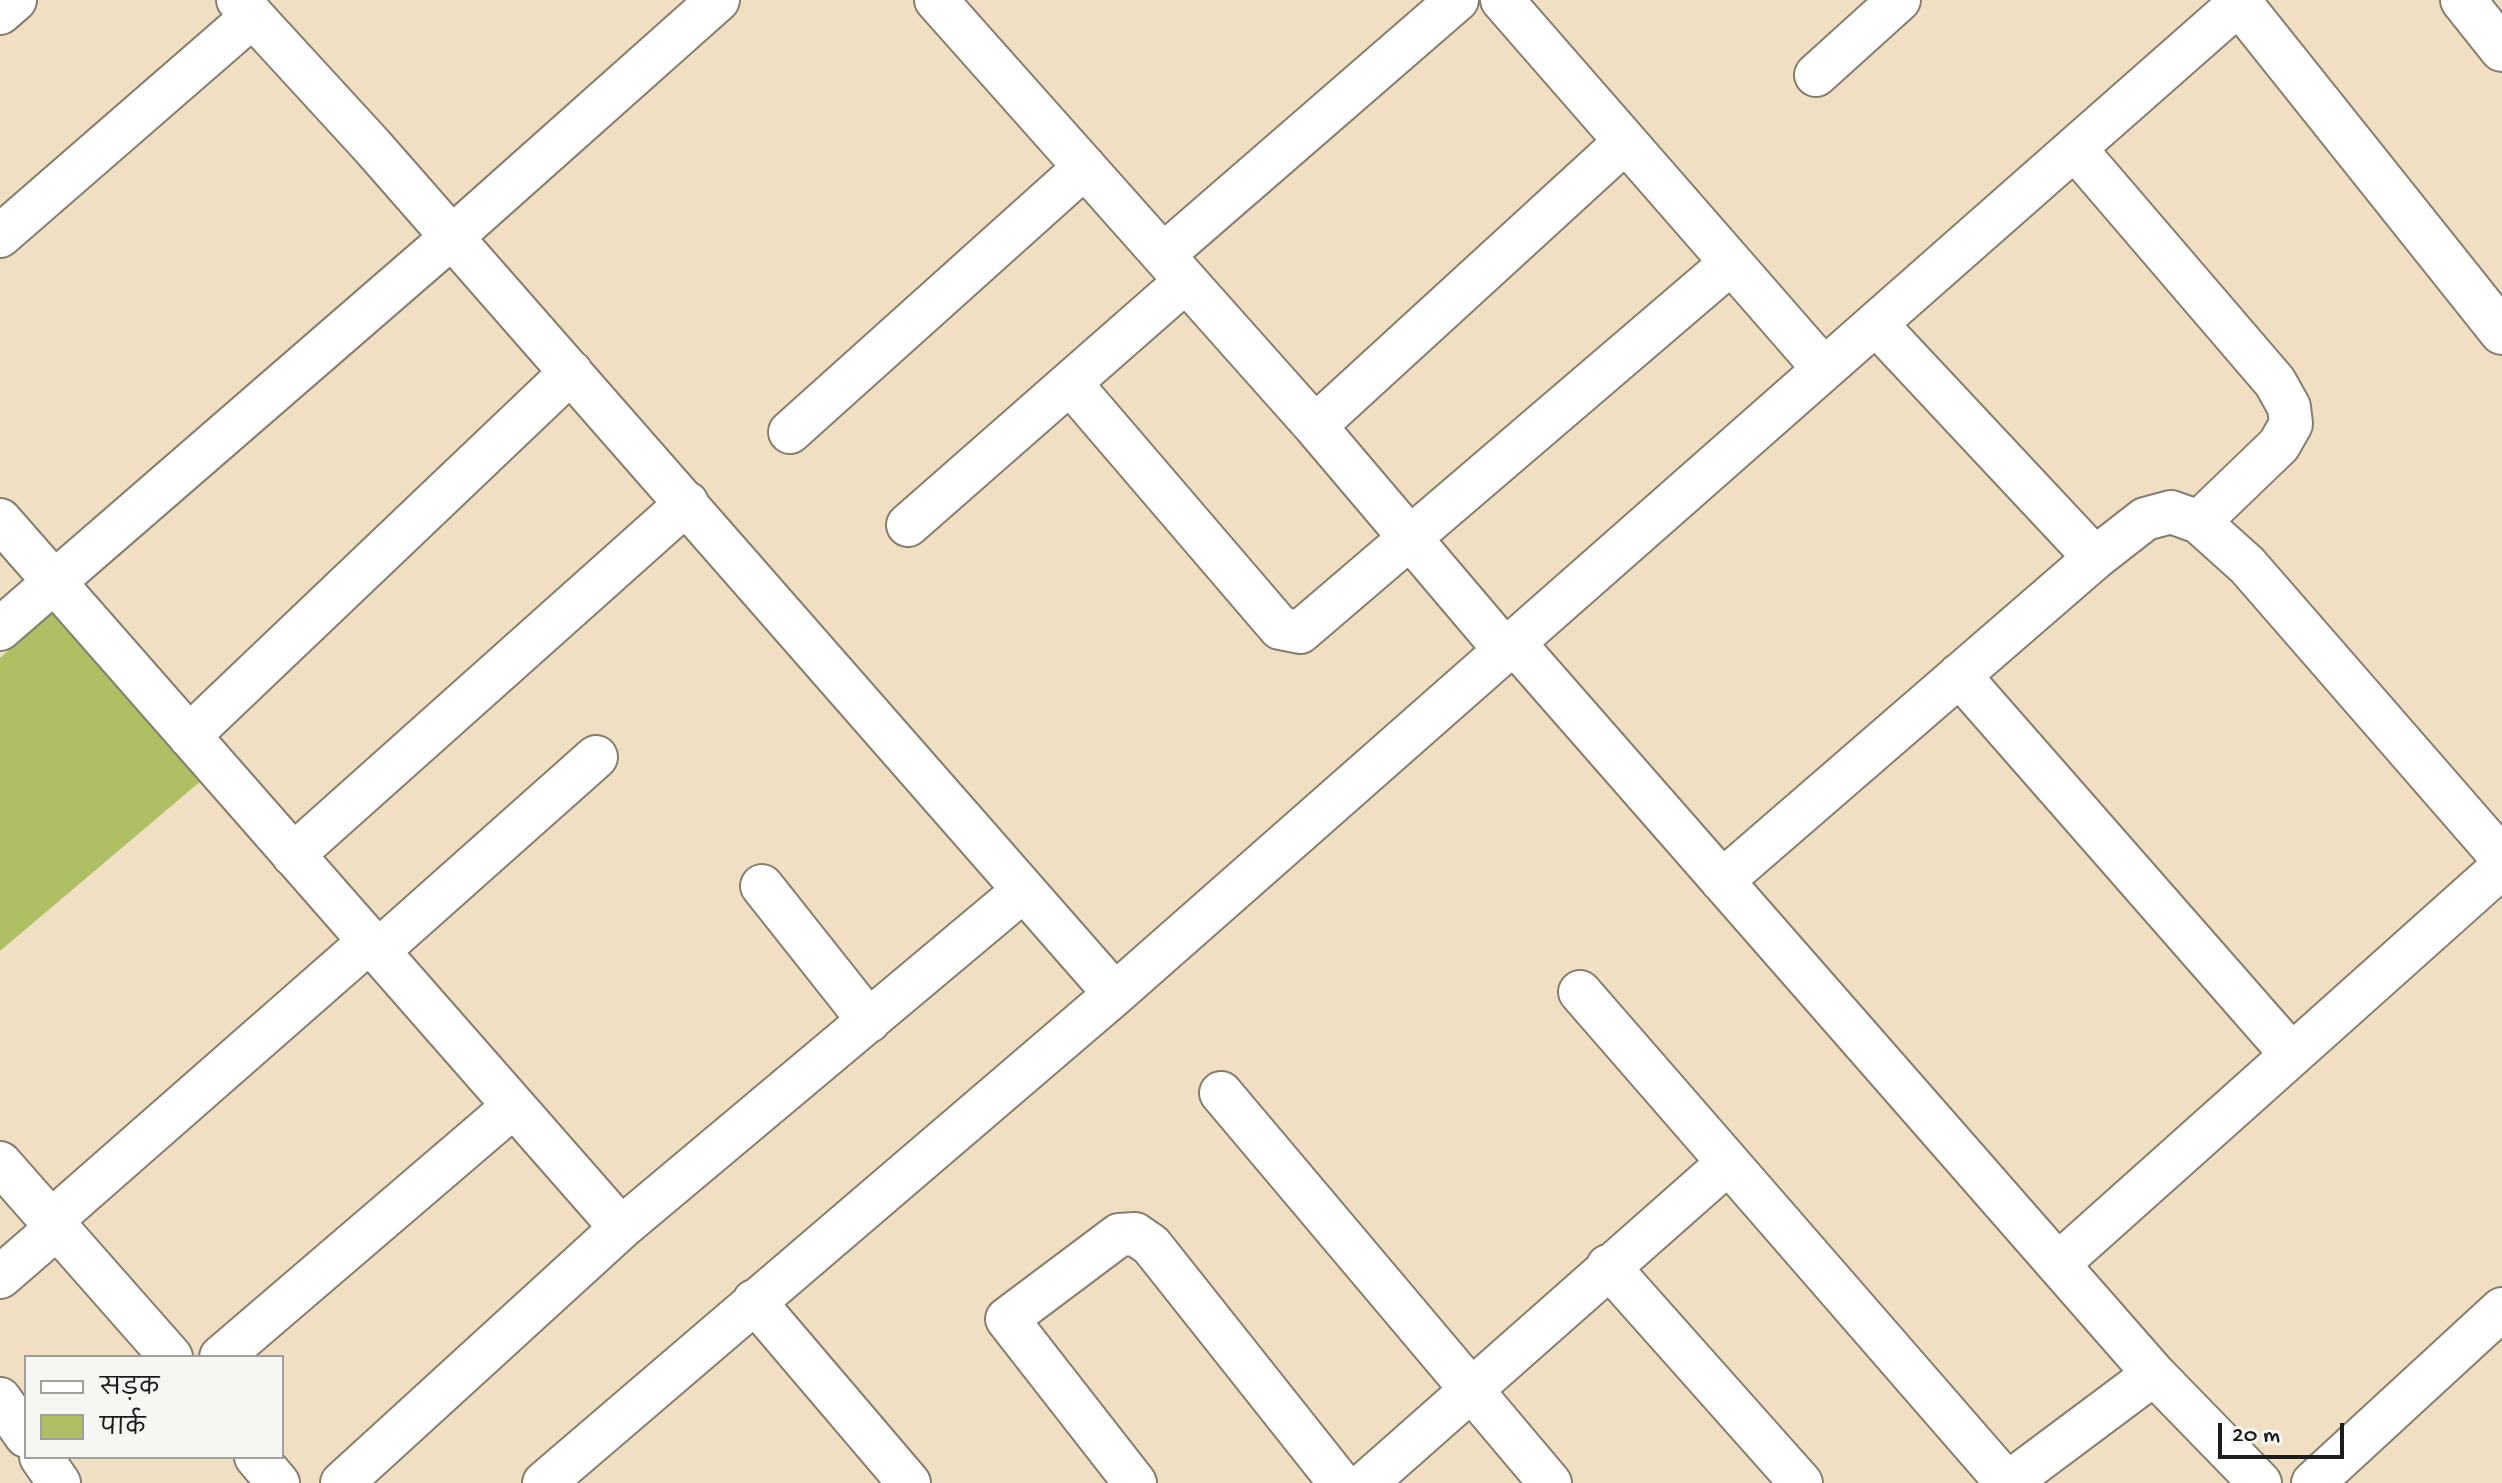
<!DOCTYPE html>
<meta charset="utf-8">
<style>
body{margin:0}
#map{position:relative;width:2502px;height:1483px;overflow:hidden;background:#f0dfc2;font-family:"Gochi Hand","Playpen Sans Deva",sans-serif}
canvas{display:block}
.legend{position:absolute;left:24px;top:1355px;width:260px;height:104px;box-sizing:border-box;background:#f6f6f2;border:2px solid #9f9f9c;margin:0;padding:10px 14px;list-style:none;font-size:24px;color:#1c1c1c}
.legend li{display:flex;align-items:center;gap:16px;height:40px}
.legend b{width:40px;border:2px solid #9f9f9c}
.scale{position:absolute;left:2218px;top:1423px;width:126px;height:36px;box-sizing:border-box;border:4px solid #1c1c1c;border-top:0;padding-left:10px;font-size:24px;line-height:28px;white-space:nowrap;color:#1c1c1c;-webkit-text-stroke:6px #f6f6f2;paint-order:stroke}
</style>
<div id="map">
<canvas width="2502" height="1483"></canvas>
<ul class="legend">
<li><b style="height:10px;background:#fff"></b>सड़क</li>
<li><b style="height:22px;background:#aec063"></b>पार्क</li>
</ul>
<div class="scale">20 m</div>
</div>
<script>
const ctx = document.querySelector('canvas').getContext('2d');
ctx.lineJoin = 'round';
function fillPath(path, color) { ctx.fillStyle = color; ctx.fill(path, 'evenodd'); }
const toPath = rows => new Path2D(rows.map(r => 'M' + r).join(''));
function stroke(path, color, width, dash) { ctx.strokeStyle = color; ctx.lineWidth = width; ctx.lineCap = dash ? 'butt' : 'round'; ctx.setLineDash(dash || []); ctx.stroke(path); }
const green = toPath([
 [57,607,202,780,0,951,0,658]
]);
const minor = toPath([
 [238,0,372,146,1115,994],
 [936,0,1315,426,1505,650],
 [1502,0,1824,369],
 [0,13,15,0],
 [1816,75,1899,0],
 [2076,150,2275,382,2289,407,2291,424,2279,445,2199,522],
 [0,236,253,16],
 [1163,255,1457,0],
 [1876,324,2095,558],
 [1070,383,1280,628,1300,632,1731,263],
 [1315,426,1625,142],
 [790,432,1085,167],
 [0,520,621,1228],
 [908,525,1186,281],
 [0,629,452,237,718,0],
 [1514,643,2154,1374,2260,1483],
 [1959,675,2292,1055],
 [189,736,571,372],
 [293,855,687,503],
 [1722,881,2095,558,2145,519,2171,512,2199,522,2247,565,2502,858],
 [762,886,869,1021],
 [378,951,596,757],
 [1580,992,2007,1483],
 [1221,1093,1550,1483],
 [0,1163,171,1357],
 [52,1220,370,941],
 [2058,1264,2502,867],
 [1608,1266,1801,1483],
 [0,1277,59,1226],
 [754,1301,909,1483],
 [221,1357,514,1106],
 [0,1399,26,1436],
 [41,1457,59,1483],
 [256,1457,278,1483],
 [342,1483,621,1228,1024,890],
 [544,1483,1115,994,2243,0],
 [1135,1483,1007,1319,1119,1235,1135,1234,1151,1245,1340,1483],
 [1366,1483,1728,1163],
 [2008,1483,2154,1374],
 [2313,1483,2502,1309]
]);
const tertiary = toPath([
 [2237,0,2502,332],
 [2463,0,2502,49]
]);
fillPath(green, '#aec063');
stroke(minor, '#867e6f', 46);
stroke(tertiary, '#867e6f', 48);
stroke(minor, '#fff', 42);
stroke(tertiary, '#fff', 44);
</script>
